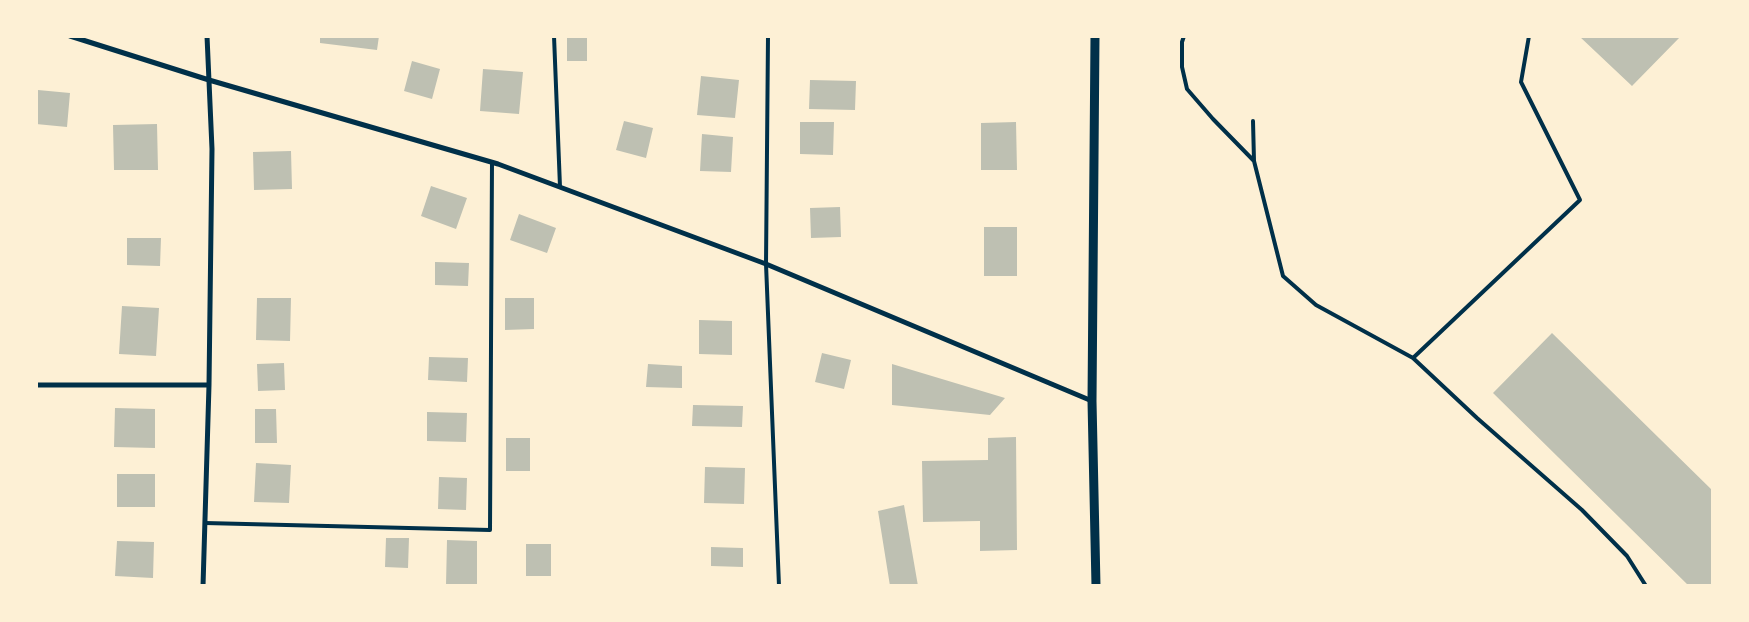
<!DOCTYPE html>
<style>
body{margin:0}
#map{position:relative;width:1749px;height:622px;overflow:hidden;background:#fdf0d5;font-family:"PT Serif",serif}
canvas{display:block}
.frame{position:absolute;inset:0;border:38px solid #fdf0d5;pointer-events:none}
</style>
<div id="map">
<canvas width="1749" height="622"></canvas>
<div class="frame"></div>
</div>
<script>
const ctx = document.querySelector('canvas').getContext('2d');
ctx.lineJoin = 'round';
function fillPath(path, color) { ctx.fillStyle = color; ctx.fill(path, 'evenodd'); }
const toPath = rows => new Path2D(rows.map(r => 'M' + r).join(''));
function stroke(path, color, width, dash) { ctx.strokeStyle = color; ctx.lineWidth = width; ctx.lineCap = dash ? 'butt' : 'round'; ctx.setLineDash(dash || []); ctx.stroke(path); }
const building = toPath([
 [320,36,379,36,377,50,320,43],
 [567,36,587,36,587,61,567,61],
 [1579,36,1681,36,1632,86],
 [412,61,440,69,432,99,404,91],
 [483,69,523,72,519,114,480,111],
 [701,76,739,80,735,118,697,115],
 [810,80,856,81,855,110,809,109],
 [38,90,70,93,67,127,36,124],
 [624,121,653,128,646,158,616,150],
 [800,122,834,122,833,155,800,154],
 [1016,122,1017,170,981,170,981,123],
 [157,124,158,170,114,170,113,125],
 [702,134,733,137,731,172,700,171],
 [291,151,292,189,254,190,253,152],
 [431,186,467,198,456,229,421,216],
 [840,207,841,237,811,238,810,208],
 [519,214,556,228,547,253,510,240],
 [984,227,1017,227,1017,276,984,276],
 [127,238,161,238,160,266,127,265],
 [435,262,469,263,468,286,435,285],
 [257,298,291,298,290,341,256,340],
 [505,298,534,298,534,329,505,330],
 [122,306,159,308,156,356,119,354],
 [699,320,732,321,732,355,699,354],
 [1552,333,1713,491,1713,586,1689,586,1493,393],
 [822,353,851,360,844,389,815,382],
 [429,357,468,358,467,382,428,380],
 [284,363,285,390,258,391,257,364],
 [648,364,682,366,682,388,646,387],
 [892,364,1005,398,990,415,892,405],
 [693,405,743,406,742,427,692,426],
 [115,408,155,409,155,448,114,447],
 [255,409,276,409,277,443,255,443],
 [427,412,467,413,466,442,427,441],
 [1016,437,1017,550,980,551,980,521,923,522,922,461,988,460,988,438],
 [506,438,530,438,530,471,506,471],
 [256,463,291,465,289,503,254,502],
 [705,467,745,468,744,504,704,503],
 [117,474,155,474,155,507,117,507],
 [439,477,467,478,466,510,438,509],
 [904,505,918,586,890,586,878,511],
 [386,538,409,538,408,568,385,567],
 [447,540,477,541,477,586,446,585],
 [117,541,154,542,153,578,115,576],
 [526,544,551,544,551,576,526,576],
 [711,547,743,548,743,567,711,566]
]);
const service = toPath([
 [554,36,560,187],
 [768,36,766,264,779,586],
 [1184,36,1182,42,1182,67,1187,89,1213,119,1254,161,1283,276,1316,305,1413,358,1477,418,1582,510,1627,556,1646,586],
 [1253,121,1254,161],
 [1413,358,1580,200,1521,82,1529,36],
 [205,523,490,530,492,162]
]);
const minor = toPath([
 [70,36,209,80,498,164,766,264,1092,401],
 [36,385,209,385],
 [203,586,209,385,212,149,207,36]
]);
const tertiary = toPath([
 [1095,36,1092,401,1096,586]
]);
fillPath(building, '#bec0b2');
stroke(service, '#003049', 4);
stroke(minor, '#003049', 5);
stroke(tertiary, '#003049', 9);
</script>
